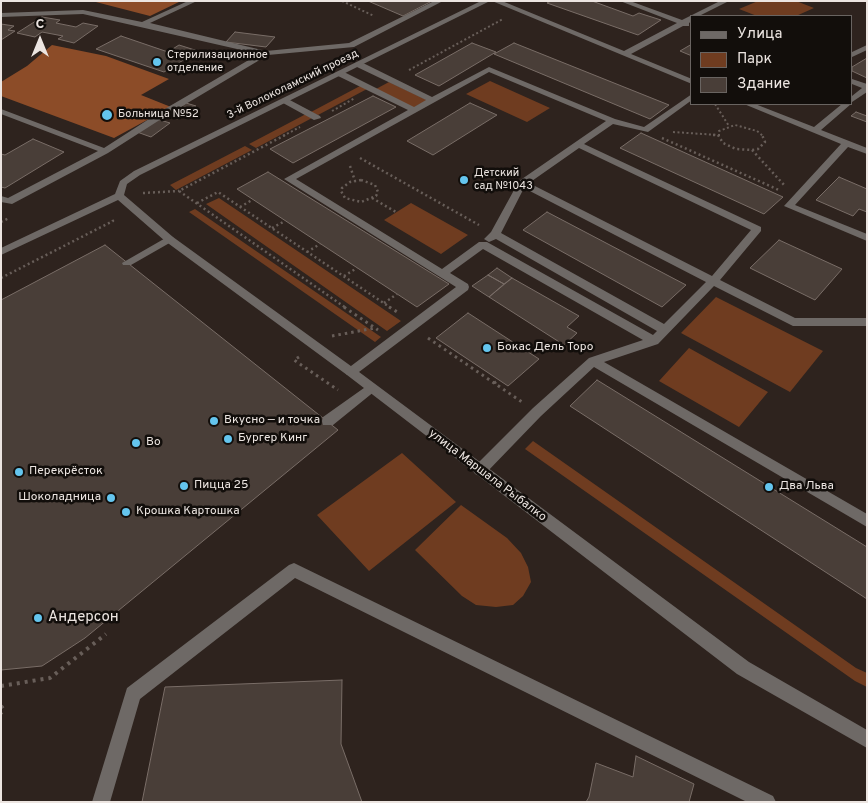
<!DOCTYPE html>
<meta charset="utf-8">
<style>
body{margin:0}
#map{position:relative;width:868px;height:803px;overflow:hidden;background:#2e231e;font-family:Overpass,sans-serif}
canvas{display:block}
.frame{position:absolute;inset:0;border:2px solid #ece5e1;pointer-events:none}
.legend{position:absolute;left:690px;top:15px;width:162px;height:90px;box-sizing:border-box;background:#120e0b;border:1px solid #696461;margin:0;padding:6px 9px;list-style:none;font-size:15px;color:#ece5e1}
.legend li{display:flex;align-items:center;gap:10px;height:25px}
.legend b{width:25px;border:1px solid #696461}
.north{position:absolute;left:15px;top:15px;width:50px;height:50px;-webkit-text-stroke:4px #120e0b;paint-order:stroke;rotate:0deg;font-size:14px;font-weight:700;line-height:20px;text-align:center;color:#ece5e1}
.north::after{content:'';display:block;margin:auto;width:18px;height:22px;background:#ece5e1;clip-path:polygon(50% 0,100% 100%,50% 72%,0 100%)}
</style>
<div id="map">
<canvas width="868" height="803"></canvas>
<div class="frame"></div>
<ul class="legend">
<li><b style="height:6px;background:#6e6966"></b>Улица</li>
<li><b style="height:14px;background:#6f3c20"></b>Парк</li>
<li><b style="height:14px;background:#493e38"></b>Здание</li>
</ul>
<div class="north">С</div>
</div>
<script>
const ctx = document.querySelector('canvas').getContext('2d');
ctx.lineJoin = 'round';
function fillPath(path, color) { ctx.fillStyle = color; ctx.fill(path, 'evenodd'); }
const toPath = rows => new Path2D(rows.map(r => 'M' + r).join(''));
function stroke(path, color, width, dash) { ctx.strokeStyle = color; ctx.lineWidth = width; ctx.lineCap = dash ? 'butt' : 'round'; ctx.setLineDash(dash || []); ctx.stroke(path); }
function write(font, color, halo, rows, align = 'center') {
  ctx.font = font + ' Overpass,sans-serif'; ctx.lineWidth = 5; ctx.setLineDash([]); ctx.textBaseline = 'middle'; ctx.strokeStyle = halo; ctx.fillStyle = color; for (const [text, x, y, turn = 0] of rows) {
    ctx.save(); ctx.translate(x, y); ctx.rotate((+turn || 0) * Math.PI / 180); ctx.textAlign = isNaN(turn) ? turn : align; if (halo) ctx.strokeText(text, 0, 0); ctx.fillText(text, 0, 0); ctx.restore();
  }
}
const green = toPath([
 [758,1,796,1,814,8,796,16,757,16,739,9],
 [490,81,550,108,527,122,466,94],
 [389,82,427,100,413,108,376,89],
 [360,86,367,89,318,115,311,112],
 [306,114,312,118,256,148,249,144],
 [245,146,252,150,176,190,170,185],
 [219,198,401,321,387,331,206,204],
 [411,203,468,235,441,254,384,220],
 [195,209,381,337,375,342,189,212],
 [716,297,823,351,790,392,681,333],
 [689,348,768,392,739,427,659,381],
 [533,441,856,668,867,673,867,687,855,681,525,449],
 [402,453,456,502,369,571,317,515],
 [461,505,507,538,521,553,528,567,531,582,523,596,513,605,496,607,476,605,462,596,415,550]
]);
const forest = toPath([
 [92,1,181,1,150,16],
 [52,45,106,56,169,79,141,95,171,107,114,138,1,96,1,82,27,66]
]);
const building = toPath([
 [368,1,432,1,403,16,368,1],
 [551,1,592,1,633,16,639,13,661,20,638,35,547,3,551,1],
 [42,17,60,20,56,23,76,27,83,23,98,26,74,43,58,39,63,36,42,32,35,37,17,33,42,17],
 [1,24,14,26,8,30,15,31,1,40,1,24],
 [235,32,275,37,266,47,226,42,235,32],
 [121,36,168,52,179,45,198,51,164,72,96,49,121,36],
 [472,43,496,52,439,86,415,75,472,43],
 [514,43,669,105,650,119,494,54,514,43],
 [692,44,692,56,680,51,692,44],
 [867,58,867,78,852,71,852,67,867,58],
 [373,96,396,107,293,163,270,149,373,96],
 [186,103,196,106,178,119,168,116,186,103],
 [470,103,497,115,433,155,407,141,470,103],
 [856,112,867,116,867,122,851,116,856,112],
 [157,119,170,123,151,137,137,132,157,119],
 [641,133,783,197,764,214,620,148,641,133],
 [33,139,64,152,5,188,1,187,1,154,5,155,33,139],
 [268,172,449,284,417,307,237,189,268,172],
 [839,177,867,189,867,212,859,209,853,216,816,200,839,177],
 [547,212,686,285,662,307,523,230,547,212],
 [779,240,842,269,815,300,750,268,779,240],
 [105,245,338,430,85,638,42,666,1,670,1,300,105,245],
 [497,268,512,278,504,284,488,275,497,268],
 [488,275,504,284,489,297,472,286,488,275],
 [512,278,579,316,567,327,577,333,564,345,489,297,512,278],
 [468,313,539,359,508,386,436,338,468,313],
 [597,380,867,547,867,599,570,406,597,380],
 [342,680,341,744,362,802,142,802,165,687,342,680],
 [636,756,694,784,689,802,586,802,589,797,596,763,633,777,636,756]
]);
const pathFar3 = toPath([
 [342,1,374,16],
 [409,70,503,19],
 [715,104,729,126],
 [332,111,355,98],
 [673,132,718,135],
 [283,136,300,127],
 [719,136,719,131,735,125,757,131,763,136]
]);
const pathFar2 = toPath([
 [285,135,179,191,346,308],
 [713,135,718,135],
 [718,135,723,143,736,149,752,150,758,149,765,142,762,135],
 [662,138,779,190],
 [752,150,785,186],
 [360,158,479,225],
 [350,166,355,181],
 [361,180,375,185,378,192,376,196,361,202,345,198,341,191,342,188,350,182,361,180],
 [143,193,179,191],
 [372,198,396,212],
 [197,203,218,192,391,308],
 [240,207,252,200],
 [1,222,9,218],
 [272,228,285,221],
 [307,252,320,244],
 [344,276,357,268],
 [1,278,113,221,112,217],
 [384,303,397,294]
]);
const pathFar1 = toPath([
 [344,307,378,330],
 [389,307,399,313],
 [332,336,375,328],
 [428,338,522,402],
 [299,357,294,360,338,390],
 [494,383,499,380]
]);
const path = toPath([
 [1,686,50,678,106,634],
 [1,706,4,710,1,713]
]);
const service = toPath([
 [188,1,197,1,150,23,266,51,349,43,434,1,443,1,354,47,268,55,169,114,108,153,12,204,1,202,1,196,8,198,98,151,1,114,1,109,104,148,163,110,259,54,83,14,1,17,1,13,83,10,142,22,188,1],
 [492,1,502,1,624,51,677,23,620,1,630,1,682,20,720,1,729,1,699,16,692,16,692,21,689,23,689,26,683,26,631,54,692,79,692,84,492,1],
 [867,45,867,50,852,57,852,52,867,45],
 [357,63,363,63,432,97,489,67,615,119,644,127,692,94,692,100,648,132,613,124,584,144,761,227,761,231,720,280,795,318,867,318,867,326,793,326,714,286,658,344,604,362,867,514,867,527,594,367,541,416,485,474,480,476,475,474,473,470,475,466,533,408,589,358,643,340,483,249,450,273,468,284,469,287,468,290,355,375,347,375,345,372,347,369,456,287,284,179,408,110,338,76,338,72,344,72,414,107,426,100,357,67,357,63],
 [489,72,606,121,519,181,491,232,484,239,489,242,496,239,657,331,653,335,487,242,479,242,442,269,296,179,489,72],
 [579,148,751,230,712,276,529,183,579,148],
 [524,188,706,282,664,324,501,233,524,188],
 [852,79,867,84,867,92,852,102,852,96,862,88,852,84,852,79],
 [286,98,320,116,321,118,314,120,283,103,282,101,286,98],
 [744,104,755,104,814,127,842,104,851,104,821,130,867,148,867,154,848,147,795,205,867,234,867,241,784,206,841,144,744,104],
 [169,236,173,237,174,239,173,241,131,265,123,265,122,263,169,236],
 [371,383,375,385,377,388,375,391,333,425,323,425,322,421,323,417,371,383],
 [294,563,773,796,776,802,747,802,295,578,140,699,110,802,92,802,127,688,289,565,294,563]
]);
const tertiary = toPath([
 [481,1,490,1,140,175,127,184,124,195,173,237,355,369,749,662,867,730,867,748,737,674,347,375,165,241,118,200,1,255,1,248,115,194,120,181,134,171,481,1]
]);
const markers = [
 [157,62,5,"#64c5ee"],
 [107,115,6,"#64c5ee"],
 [464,180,5,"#64c5ee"],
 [487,348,5,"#64c5ee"],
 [214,421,5,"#64c5ee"],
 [228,439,5,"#64c5ee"],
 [136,443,5,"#64c5ee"],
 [19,472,5,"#64c5ee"],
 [184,486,5,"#64c5ee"],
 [769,487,5,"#64c5ee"],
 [111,498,5,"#64c5ee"],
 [126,512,5,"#64c5ee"],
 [38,618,5,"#64c5ee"]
];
const farPoinames = [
 ["Стерилизационное",167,56],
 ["отделение",167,69],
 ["Больница №52",118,115],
 ["Детский",474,174],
 ["сад №1043",474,187]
];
const farStreetnames = [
 ["3-й Волоколамский проезд",293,85,-26]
];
const poiNames = [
 ["Бокас Дель Торо",497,348],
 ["Вкусно — и точка",224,421],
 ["Бургер Кинг",238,439],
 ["Bo",146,443],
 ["Перекрёсток",29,472],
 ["Пицца 25",194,486],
 ["Два Льва",779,487],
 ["Шоколадница",101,498,"right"],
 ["Крошка Картошка",136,512]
];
const streetNames = [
 ["улица Маршала Рыбалко",487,476,37]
];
const nearPoinames = [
 ["Андерсон",48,618]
];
fillPath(green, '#6f3c20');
fillPath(forest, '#8c4c28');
fillPath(building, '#493e38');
stroke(building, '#796d67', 1);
stroke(pathFar3, '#685e59', 2, [2, 2.5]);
stroke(pathFar2, '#685e59', 2.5, [2, 3]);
stroke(pathFar1, '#685e59', 3, [2.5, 4]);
stroke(path, '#685e59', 4, [3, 5]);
fillPath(service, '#6e6966');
fillPath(tertiary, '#6e6966');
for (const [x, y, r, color] of markers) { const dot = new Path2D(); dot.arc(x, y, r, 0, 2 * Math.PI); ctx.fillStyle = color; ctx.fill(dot); stroke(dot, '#120e0b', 2); }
write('11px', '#ece5e1', '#120e0b', farPoinames, 'left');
write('11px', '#ece5e1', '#120e0b', farStreetnames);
write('12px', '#ece5e1', '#120e0b', poiNames, 'left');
write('12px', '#ece5e1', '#120e0b', streetNames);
write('15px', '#ece5e1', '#120e0b', nearPoinames, 'left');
</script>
